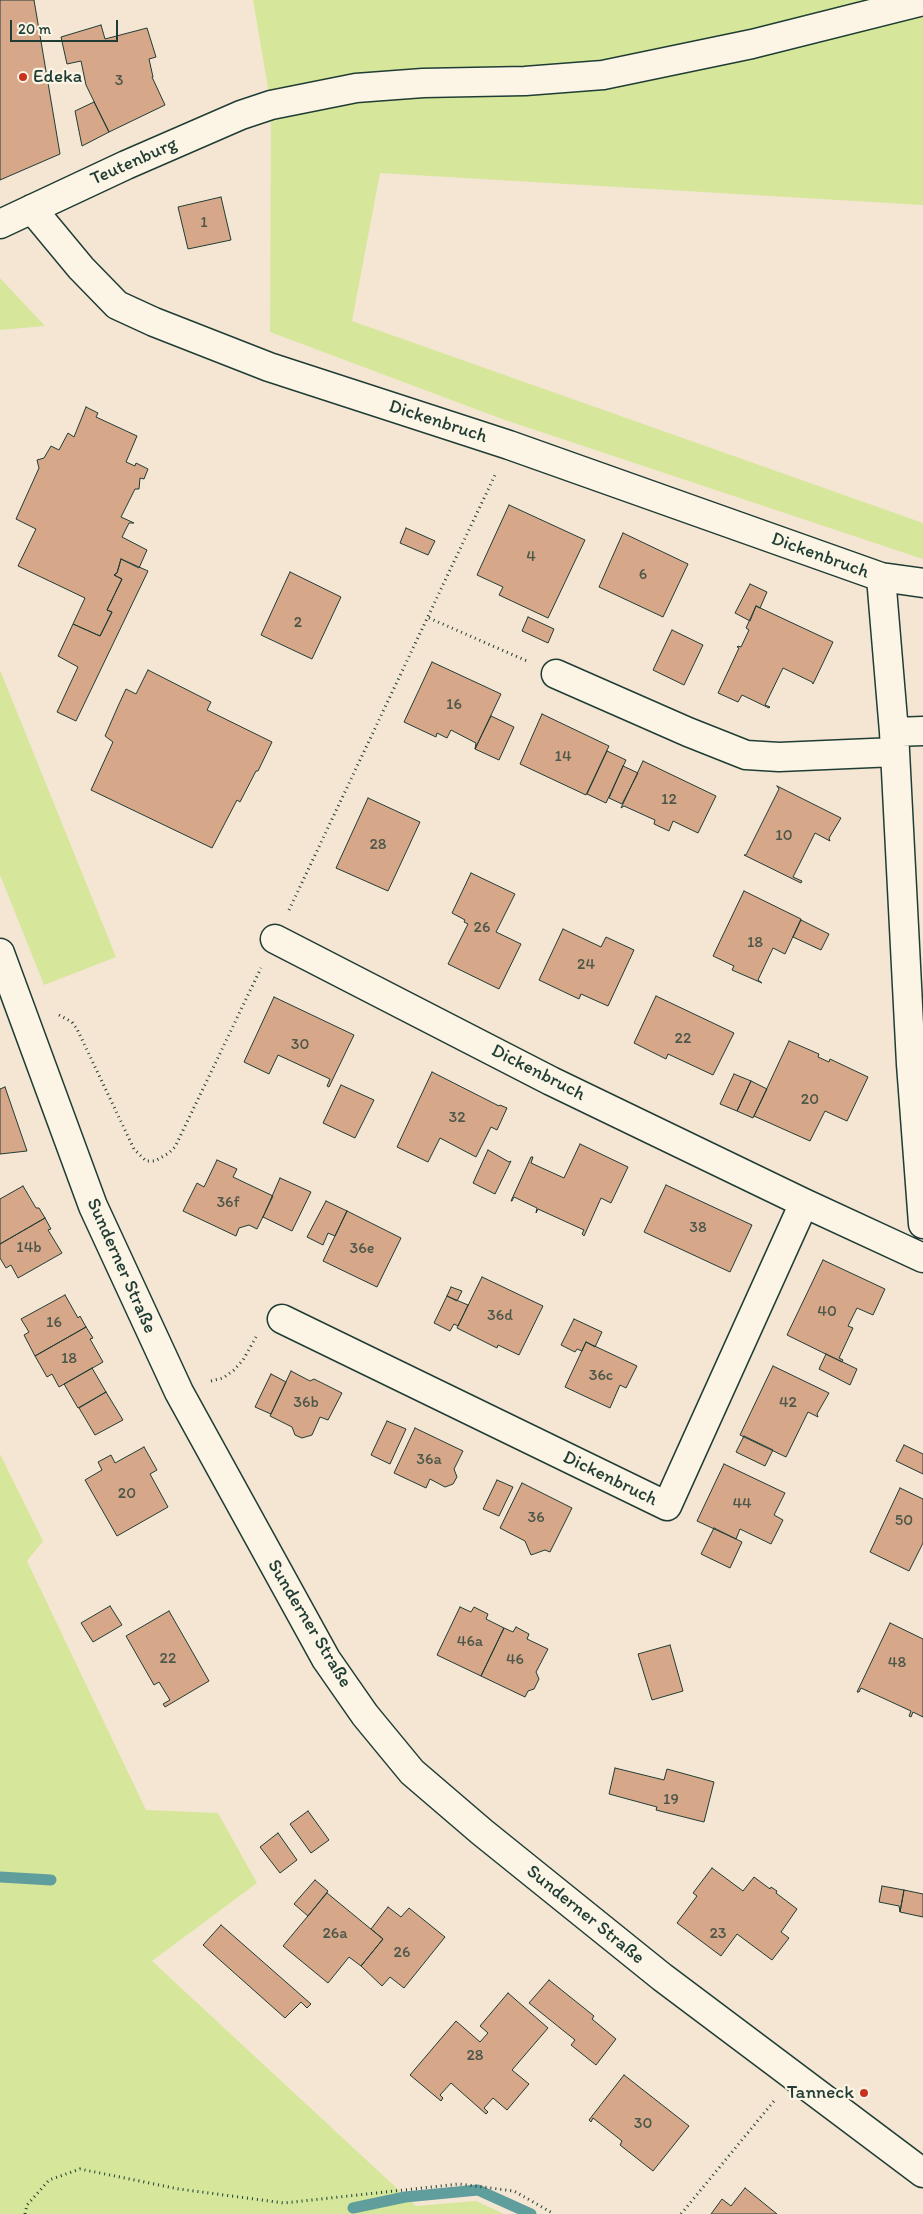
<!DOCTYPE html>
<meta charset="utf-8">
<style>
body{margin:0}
#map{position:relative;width:923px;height:2214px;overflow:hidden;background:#f5e5d3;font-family:Itim,sans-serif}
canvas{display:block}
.scale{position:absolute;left:10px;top:20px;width:108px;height:22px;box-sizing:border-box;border:2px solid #1f3d34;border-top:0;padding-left:6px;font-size:15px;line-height:18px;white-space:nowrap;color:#1f3d34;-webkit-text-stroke:4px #fcf5e5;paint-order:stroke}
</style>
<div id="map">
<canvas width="923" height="2214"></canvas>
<div class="scale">20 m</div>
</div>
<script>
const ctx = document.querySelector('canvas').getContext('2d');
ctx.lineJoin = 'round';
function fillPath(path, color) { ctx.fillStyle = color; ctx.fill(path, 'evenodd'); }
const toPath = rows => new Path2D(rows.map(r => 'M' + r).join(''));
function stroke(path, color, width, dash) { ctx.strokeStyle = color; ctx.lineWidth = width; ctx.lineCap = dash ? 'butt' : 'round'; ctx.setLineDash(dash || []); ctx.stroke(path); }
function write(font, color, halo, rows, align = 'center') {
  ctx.font = font + ' Itim,sans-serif'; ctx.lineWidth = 4.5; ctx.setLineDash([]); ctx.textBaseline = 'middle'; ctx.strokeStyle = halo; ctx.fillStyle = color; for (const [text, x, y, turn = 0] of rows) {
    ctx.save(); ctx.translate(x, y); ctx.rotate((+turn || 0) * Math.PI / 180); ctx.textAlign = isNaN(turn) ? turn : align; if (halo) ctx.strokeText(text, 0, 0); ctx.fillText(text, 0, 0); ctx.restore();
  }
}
const green = toPath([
 [253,0,923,0,923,205,380,173,352,321,923,523,923,559,502,419,270,332,271,105],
 [0,278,45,326,0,330],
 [0,670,116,957,44,985,0,875],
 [0,1454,43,1541,27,1561,146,1810,218,1813,257,1883,152,1961,416,2206,476,2201,504,2214,0,2214]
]);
const stream = toPath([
 [0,1877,51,1880],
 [353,2208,405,2197,478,2190,531,2214]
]);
const building = toPath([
 [0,0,34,0,60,154,0,180,0,0],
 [101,25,105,39,147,28,156,57,149,59,153,77,152,77,165,105,109,132,86,85,81,61,67,64,61,37,101,25],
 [94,102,109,132,82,146,75,111,94,102],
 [221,197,231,240,188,249,178,207,221,197],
 [86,407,98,413,96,417,137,436,126,462,135,466,136,463,148,469,144,479,140,478,139,489,135,489,121,517,134,523,129,523,122,537,147,550,139,568,121,559,117,573,114,575,122,579,107,610,112,612,100,636,73,624,85,598,18,566,36,529,16,519,39,468,37,460,44,458,51,446,59,450,68,433,74,437,86,407],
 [509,505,585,540,548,618,499,595,503,587,477,575,509,505],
 [406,528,435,541,428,555,400,543,406,528],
 [623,533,688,564,663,617,599,587,623,533],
 [121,559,148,571,76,721,57,712,78,667,58,656,73,624,100,636,112,612,107,610,122,579,114,575,117,573,121,559],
 [290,572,341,597,312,659,261,635,290,572],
 [750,584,767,592,760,608,756,606,750,621,735,613,750,584],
 [756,606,833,642,813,684,812,682,783,668,765,705,770,707,769,708,742,695,738,702,718,693,739,648,737,647,738,646,741,647,749,630,746,628,756,606],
 [528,617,554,629,548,643,522,631,528,617],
 [672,630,703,645,684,685,653,670,672,630],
 [432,662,501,694,475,749,476,743,451,730,447,738,437,733,436,737,404,722,432,662],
 [148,670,211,702,207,710,272,742,258,771,256,771,240,802,237,800,212,848,91,790,113,742,105,736,119,704,126,689,136,694,148,670],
 [542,714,609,746,586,795,520,764,542,714],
 [491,716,514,727,499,760,475,749,491,716],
 [607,751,626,760,606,803,587,794,607,751],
 [643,761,716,796,698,833,673,821,669,831,654,824,655,820,624,806,621,808,643,761],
 [623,766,638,773,622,804,609,798,623,766],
 [777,786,841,818,829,838,830,841,815,833,793,877,802,881,801,883,744,855,746,855,779,789,777,786],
 [368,798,420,822,388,891,336,868,368,798],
 [471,873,515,894,496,932,521,944,499,989,448,964,468,924,464,922,465,920,452,913,471,873],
 [744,891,801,919,785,954,773,948,758,980,762,983,732,970,734,966,713,956,744,891],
 [801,920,829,934,821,950,793,937,801,920],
 [563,929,601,947,606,937,634,950,608,1006,581,994,579,999,539,980,563,929],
 [656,996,734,1033,713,1075,668,1054,666,1059,634,1043,656,996],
 [274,997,354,1035,329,1087,327,1086,330,1079,278,1055,269,1074,244,1062,274,997],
 [789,1041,819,1054,818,1057,829,1062,830,1059,868,1077,847,1121,825,1111,810,1141,754,1116,789,1041],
 [432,1072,499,1106,500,1105,507,1108,497,1130,491,1127,476,1157,440,1138,428,1162,397,1147,432,1072],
 [734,1074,751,1081,737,1111,720,1104,734,1074],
 [751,1081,767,1089,753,1118,737,1111,751,1081],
 [341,1085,374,1100,355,1138,323,1123,341,1085],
 [5,1087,27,1151,0,1154,0,1089,5,1087],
 [580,1144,628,1167,611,1203,601,1198,584,1236,582,1234,584,1230,538,1209,536,1213,537,1208,514,1197,512,1201,511,1201,531,1157,533,1157,531,1163,564,1178,580,1144],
 [488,1150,509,1162,511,1161,495,1194,473,1183,488,1150],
 [217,1160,237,1169,233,1177,273,1196,257,1229,249,1225,239,1228,236,1236,183,1211,197,1183,204,1187,217,1160],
 [280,1178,311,1192,292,1231,263,1217,280,1178],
 [666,1185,752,1225,730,1272,644,1232,666,1185],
 [23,1186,36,1208,39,1208,45,1218,0,1244,0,1199,23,1186],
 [326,1201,347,1211,335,1236,328,1233,323,1245,307,1237,326,1201],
 [347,1211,401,1238,377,1287,323,1261,347,1211],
 [45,1218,51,1229,48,1230,62,1253,18,1278,11,1265,6,1268,0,1258,0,1244,45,1218],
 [823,1260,885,1289,873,1315,857,1308,848,1326,853,1328,839,1358,843,1360,842,1362,787,1335,823,1260],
 [482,1277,543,1306,519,1355,498,1345,497,1348,457,1328,482,1277],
 [451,1287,462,1291,457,1301,447,1296,451,1287],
 [65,1295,78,1318,80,1316,86,1327,35,1356,24,1335,29,1332,21,1319,65,1295],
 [447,1296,468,1305,458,1326,454,1324,450,1331,434,1323,447,1296],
 [574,1319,602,1332,595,1347,586,1342,582,1351,577,1349,575,1352,561,1345,574,1319],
 [86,1327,93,1338,90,1339,103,1362,59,1387,52,1374,47,1377,35,1356,86,1327],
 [586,1342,637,1366,626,1388,620,1385,610,1408,565,1387,586,1342],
 [826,1354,857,1369,850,1385,819,1369,826,1354],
 [773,1366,829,1393,817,1414,818,1417,808,1412,786,1457,740,1435,773,1366],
 [92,1368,106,1392,78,1408,64,1384,92,1368],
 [291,1371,310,1381,314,1379,342,1393,328,1420,320,1417,312,1435,302,1438,295,1435,292,1427,270,1416,291,1371],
 [271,1374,286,1382,271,1414,255,1407,271,1374],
 [106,1392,123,1420,95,1435,79,1408,106,1392],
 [387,1421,406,1429,390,1464,371,1455,387,1421],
 [415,1428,463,1451,454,1469,457,1477,453,1484,445,1487,430,1479,426,1488,394,1473,415,1428],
 [744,1436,773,1450,765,1466,736,1452,744,1436],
 [904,1445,923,1454,923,1474,896,1461,904,1445],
 [144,1447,157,1470,150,1474,168,1507,117,1536,85,1480,102,1470,98,1462,111,1455,115,1463,144,1447],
 [724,1464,785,1493,774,1515,783,1520,771,1544,740,1529,736,1539,697,1521,724,1464],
 [497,1480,513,1487,499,1516,483,1509,497,1480],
 [522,1483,572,1508,550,1552,545,1550,531,1555,525,1541,500,1528,522,1483],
 [900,1488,923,1499,923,1543,909,1571,870,1552,900,1488],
 [714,1528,742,1542,730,1568,701,1554,714,1528],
 [110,1606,122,1625,93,1642,81,1623,110,1606],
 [460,1607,471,1612,474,1607,488,1614,486,1619,504,1628,481,1676,437,1655,460,1607],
 [169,1611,209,1681,165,1707,163,1704,170,1700,159,1682,154,1685,126,1636,169,1611],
 [890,1623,923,1639,923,1717,913,1712,911,1717,909,1716,911,1711,861,1688,859,1692,857,1692,890,1623],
 [516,1627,529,1634,527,1639,548,1649,536,1672,539,1679,534,1689,528,1691,525,1697,481,1676,504,1628,513,1632,516,1627],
 [670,1645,683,1691,652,1700,638,1654,670,1645],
 [615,1768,664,1780,667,1769,714,1782,704,1822,656,1810,657,1807,609,1794,615,1768],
 [308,1811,329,1840,311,1853,290,1824,308,1811],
 [278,1833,297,1860,280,1873,260,1847,278,1833],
 [712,1868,743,1891,754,1877,770,1889,771,1887,777,1891,776,1893,797,1909,781,1932,789,1938,772,1960,737,1934,721,1956,677,1923,697,1896,693,1893,712,1868],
 [315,1880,328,1891,308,1916,294,1904,315,1880],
 [882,1886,904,1890,900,1912,899,1906,879,1902,882,1886],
 [904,1890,923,1894,923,1917,900,1912,904,1890],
 [327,1893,383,1939,361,1966,349,1957,328,1983,283,1946,327,1893],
 [388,1907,401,1917,409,1908,445,1937,404,1988,390,1977,382,1986,361,1966,383,1939,371,1929,388,1907],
 [221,1925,311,2004,307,2008,301,2002,285,2018,203,1945,221,1925],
 [549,1980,594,2016,592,2019,616,2039,596,2065,571,2045,575,2040,529,2003,549,1980],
 [508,1993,548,2028,512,2070,529,2084,507,2110,493,2098,484,2108,488,2112,486,2114,451,2083,440,2095,443,2098,441,2101,410,2075,456,2021,480,2042,488,2033,480,2026,508,1993],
 [624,2075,689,2126,653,2171,620,2145,622,2141,593,2118,591,2122,589,2120,624,2075],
 [745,2188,777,2214,711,2214,722,2199,731,2206,745,2188]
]);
const path = toPath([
 [429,618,527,661],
 [289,910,495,475],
 [59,1015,72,1022,77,1029,134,1149,146,1161,155,1161,169,1153,175,1147,261,968],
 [211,1381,223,1378,234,1370,243,1360,256,1337],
 [25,2214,27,2205,49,2180,80,2169,179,2189,284,2203,459,2184,514,2191,554,2214],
 [681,2214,774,2101]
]);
const minor = toPath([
 [32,209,81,268,117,305,154,322,269,367,509,445,881,577,923,583],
 [881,577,894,732,911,1064,923,1224],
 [556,674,688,732,746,755,779,757,895,752],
 [894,732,923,731],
 [275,939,551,1081,804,1203,923,1258],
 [282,1319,667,1506,804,1203]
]);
const secondary = toPath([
 [0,224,126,165,241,115,271,105,356,88,423,83,525,81,603,75,752,44,923,1],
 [0,953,93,1206,179,1392,326,1659,365,1715,412,1772,482,1832,662,1977,923,2173]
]);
const markers = [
 [23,77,5,"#c8321e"],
 [864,2093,5,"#c8321e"]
];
const numberNames = [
 ["3",119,81],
 ["1",204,223],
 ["4",531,557],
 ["6",643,575],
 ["2",298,623],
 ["16",454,705],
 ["14",563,757],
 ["12",669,800],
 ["10",784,836],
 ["28",378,845],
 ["26",482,928],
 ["18",755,943],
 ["24",586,965],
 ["22",683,1039],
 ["30",300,1045],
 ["20",810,1100],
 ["32",457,1118],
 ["36f",228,1203],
 ["38",698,1228],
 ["14b",29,1248],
 ["36e",362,1249],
 ["40",827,1312],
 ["36d",500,1316],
 ["16",54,1323],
 ["18",69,1359],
 ["36c",601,1376],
 ["36b",306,1403],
 ["42",788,1403],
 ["36a",429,1460],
 ["20",127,1494],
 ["44",742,1504],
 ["36",536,1518],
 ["50",904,1521],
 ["46a",470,1642],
 ["22",168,1659],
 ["46",515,1660],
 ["48",897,1663],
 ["19",671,1800],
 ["26a",335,1934],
 ["23",718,1934],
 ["26",402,1953],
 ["28",475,2056],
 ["30",643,2124]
];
const poiNames = [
 ["Edeka",33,77],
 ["Tanneck",854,2093,"right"]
];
const streetNames = [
 ["Teutenburg",134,162,-24],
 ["Dickenbruch",438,422,18],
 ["Dickenbruch",820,556,20],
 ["Dickenbruch",538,1073,27],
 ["Sunderner Straße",121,1266,66],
 ["Dickenbruch",610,1479,26],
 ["Sunderner Straße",309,1624,59],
 ["Sunderner Straße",585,1915,39]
];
fillPath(green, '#d6e79b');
stroke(stream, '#609d9d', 11);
fillPath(building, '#d7a78a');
stroke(building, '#1f3d34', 1);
stroke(minor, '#1f3d34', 31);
stroke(secondary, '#1f3d34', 31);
stroke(path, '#1f3d34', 3, [1, 4]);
stroke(minor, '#fcf5e5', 28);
stroke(secondary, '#fcf5e5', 28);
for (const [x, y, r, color] of markers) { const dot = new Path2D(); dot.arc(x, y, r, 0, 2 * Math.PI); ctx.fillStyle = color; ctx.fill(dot); stroke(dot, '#fcf5e5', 2); }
write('16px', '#4d584a', null, numberNames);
write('19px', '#1f3d34', '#fcf5e5', poiNames, 'left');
write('19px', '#1f3d34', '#fcf5e5', streetNames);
</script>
